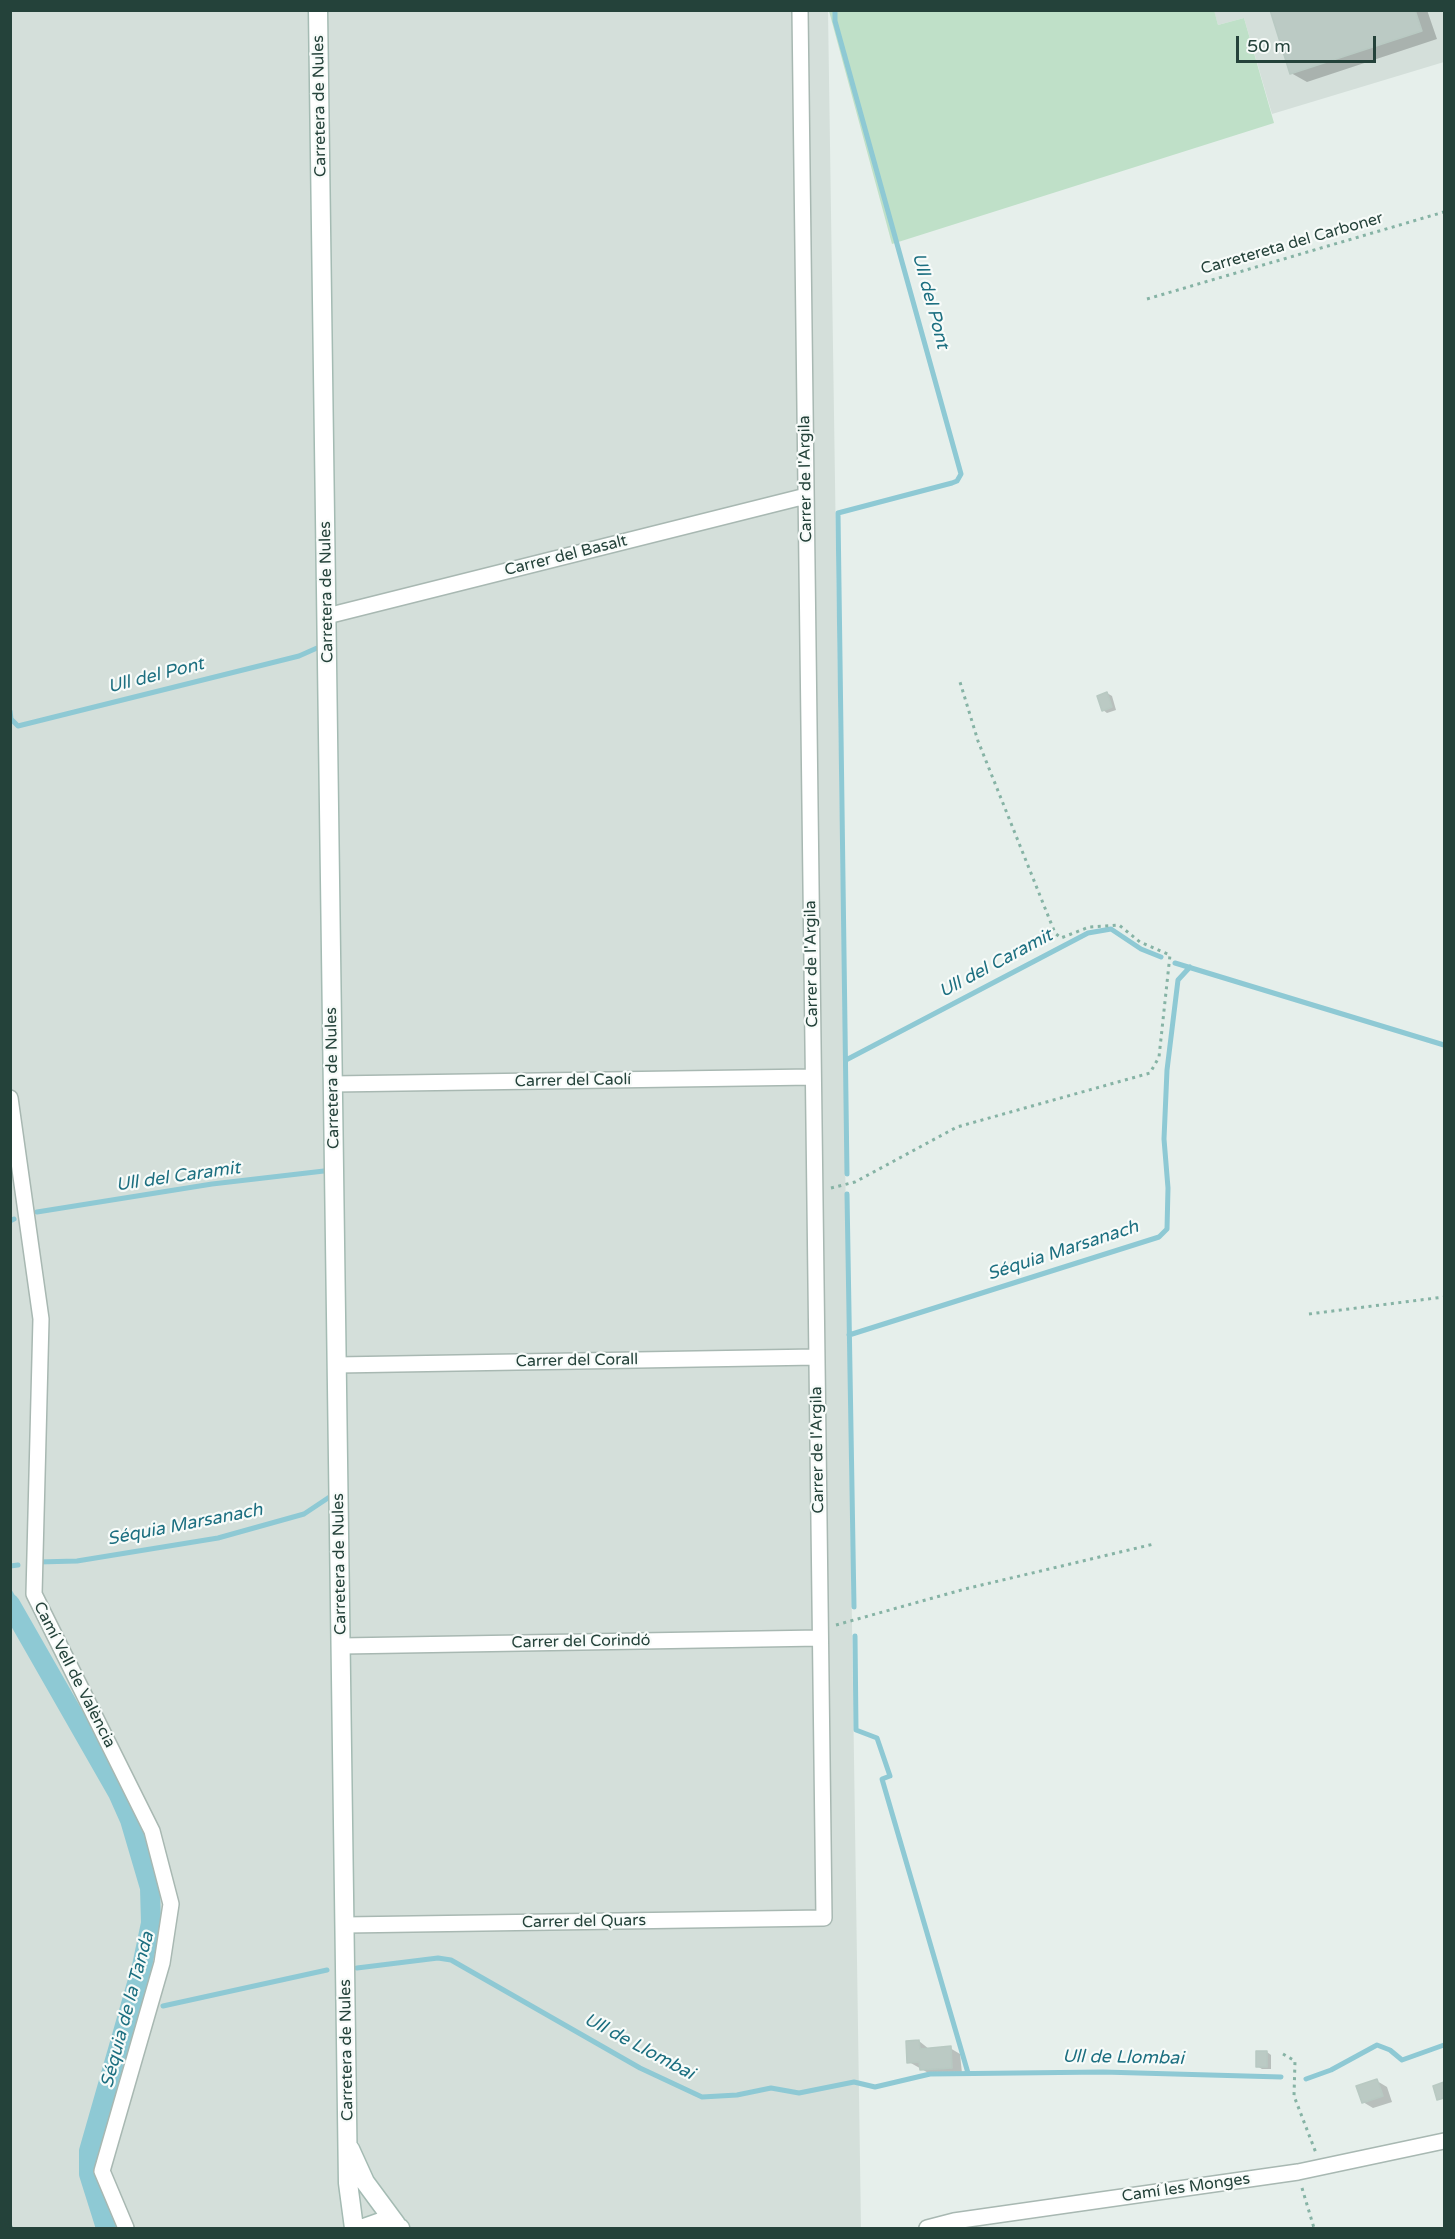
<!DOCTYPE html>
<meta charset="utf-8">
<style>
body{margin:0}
#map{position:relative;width:1455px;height:2239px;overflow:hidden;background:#e6efeb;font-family:"Varela Round",sans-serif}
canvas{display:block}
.frame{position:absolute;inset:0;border:12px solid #24423a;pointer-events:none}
.scale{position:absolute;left:1236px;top:36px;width:140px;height:27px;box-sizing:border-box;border:3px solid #24423a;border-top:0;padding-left:8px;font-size:18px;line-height:21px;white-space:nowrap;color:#24423a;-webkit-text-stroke:4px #f7fbf9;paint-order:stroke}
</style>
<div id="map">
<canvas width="1455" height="2239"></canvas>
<div class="frame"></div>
<div class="scale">50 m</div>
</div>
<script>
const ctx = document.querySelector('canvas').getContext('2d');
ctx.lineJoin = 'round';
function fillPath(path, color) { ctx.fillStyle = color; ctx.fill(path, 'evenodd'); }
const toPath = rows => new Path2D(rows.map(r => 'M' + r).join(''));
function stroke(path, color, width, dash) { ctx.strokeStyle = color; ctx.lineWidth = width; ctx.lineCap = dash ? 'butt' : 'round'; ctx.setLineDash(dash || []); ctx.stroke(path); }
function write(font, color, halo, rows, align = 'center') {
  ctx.font = font + ' "Varela Round",sans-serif'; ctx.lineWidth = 4.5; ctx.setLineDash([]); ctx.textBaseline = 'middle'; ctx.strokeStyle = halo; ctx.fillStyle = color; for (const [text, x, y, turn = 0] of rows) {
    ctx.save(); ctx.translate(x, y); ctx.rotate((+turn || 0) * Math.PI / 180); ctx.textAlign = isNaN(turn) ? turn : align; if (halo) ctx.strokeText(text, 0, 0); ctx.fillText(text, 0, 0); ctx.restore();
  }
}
const built = toPath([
 [11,11,828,11,861,2228,11,2228],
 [1214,11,1444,11,1444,62,1272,114,1244,18,1218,25]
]);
const green = toPath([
 [1214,10,1218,25,1244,18,1274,123,892,244,829,11]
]);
const shadow = toPath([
 [1271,10,1427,10,1437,39,1307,82,1291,73],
 [1107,693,1112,696,1116,710,1107,713,1103,710],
 [919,2041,929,2049,950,2048,960,2054,962,2073,932,2075,909,2062],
 [1267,2052,1271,2055,1271,2069,1262,2069,1257,2066],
 [1377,2081,1387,2087,1392,2102,1373,2108,1363,2102]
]);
const stream = toPath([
 [835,10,835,21,961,474,957,481,952,483,838,513,847,1174],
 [10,711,11,719,18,726,299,656,317,648],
 [1175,963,1444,1045],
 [846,1060,1088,933,1111,929,1141,949,1161,957],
 [847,1194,854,1607],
 [37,1212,212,1184,324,1171],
 [10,1221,14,1219],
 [849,1335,1159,1237,1167,1229,1168,1188,1164,1139,1167,1070,1178,980,1190,967],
 [38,1562,77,1561,218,1538,304,1514,331,1496],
 [10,1566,18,1565],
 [10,1592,126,1794,138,1827,157,1891,156,1926,148,1970,95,2157,96,2178,112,2228],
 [855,1636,856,1730,877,1738,890,1776,882,1779,968,2073],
 [357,1968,438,1958,451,1960,640,2068,702,2097,737,2095,771,2088,799,2093,854,2082,875,2087,930,2074,1103,2072,1281,2077],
 [163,2006,327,1970],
 [1306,2079,1331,2070,1377,2045,1390,2050,1402,2060,1444,2045]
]);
const canal = toPath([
 [10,1604,118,1793,130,1820,150,1888,151,1923,142,1966,89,2151,89,2174,106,2228]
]);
const building = toPath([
 [1270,10,1415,10,1422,31,1290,74,1270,10],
 [1107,692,1112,707,1102,711,1097,696,1107,692],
 [919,2040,920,2049,951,2046,952,2068,920,2070,919,2062,907,2063,906,2041,919,2040],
 [1256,2051,1267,2051,1267,2067,1256,2067,1256,2051],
 [1377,2079,1383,2096,1362,2103,1356,2086,1377,2079],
 [1444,2082,1444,2098,1437,2100,1433,2086,1444,2082]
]);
const path = toPath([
 [1147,299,1444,212],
 [831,1188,855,1182,957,1127,1150,1073,1159,1057,1170,955,1140,942,1119,925,1089,927,1061,938,1055,933,978,741,960,682],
 [1309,1314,1444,1297],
 [836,1625,965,1589,1154,1544],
 [1283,2054,1295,2061,1294,2096,1316,2153],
 [1302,2188,1314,2228],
 [10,2225,12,2228]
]);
const street = toPath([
 [327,616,806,496],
 [333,1084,813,1077],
 [10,1098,41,1319,34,1594,152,1831,171,1904,162,1963,102,2171,126,2228],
 [337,1365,817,1357],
 [342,1646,820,1638],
 [345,1925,824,1918,800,10],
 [927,2228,954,2221,1298,2172,1444,2141]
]);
const secondary = toPath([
 [318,10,348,2183,354,2228],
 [350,2149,365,2182,396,2224],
 [364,2228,381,2222,400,2228]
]);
const streetNames = [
 ["Carretera de Nules",320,106,-91],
 ["Carretereta del Carboner",1292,244,-16],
 ["Carrer de l'Argila",806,479,-91],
 ["Carrer del Basalt",566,556,-14],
 ["Carretera de Nules",327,592,-91],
 ["Carrer de l'Argila",812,964,-91],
 ["Carretera de Nules",333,1078,-91],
 ["Carrer del Caolí",573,1081,-1],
 ["Carrer del Corall",577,1361,-1],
 ["Carrer de l'Argila",818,1450,-91],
 ["Carretera de Nules",340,1564,-91],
 ["Carrer del Corindó",581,1642,-1],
 ["Camí Vell de València",74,1675,63],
 ["Carrer del Quars",584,1922,-1],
 ["Carretera de Nules",347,2050,-91],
 ["Camí les Monges",1186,2188,-8]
];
const waterNames = [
 ["Ull del Pont",930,301,75],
 ["Ull del Pont",156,676,-14],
 ["Ull del Caramit",996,964,-28],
 ["Ull del Caramit",178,1177,-8],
 ["Séquia Marsanach",1063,1251,-18],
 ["Séquia Marsanach",185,1525,-11],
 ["Séquia de la Tanda",128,2010,-75],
 ["Ull de Llombai",639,2047,28],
 ["Ull de Llombai",1123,2058,1]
];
fillPath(built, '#d4dfda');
fillPath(green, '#bfe0c8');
fillPath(shadow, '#0003');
stroke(stream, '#8ec9d4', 5);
stroke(canal, '#8ec9d4', 20);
fillPath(building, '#bbcac4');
stroke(building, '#b8c9c2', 1.5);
stroke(street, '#a8b8b2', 18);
stroke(secondary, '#a4bbb3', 21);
stroke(path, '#86b3a5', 3, [3, 4.5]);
stroke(street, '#fff', 15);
stroke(secondary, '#fff', 18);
write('16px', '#24423a', '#f7fbf9', streetNames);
write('italic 18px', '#1c6f80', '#f7fbf9', waterNames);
</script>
